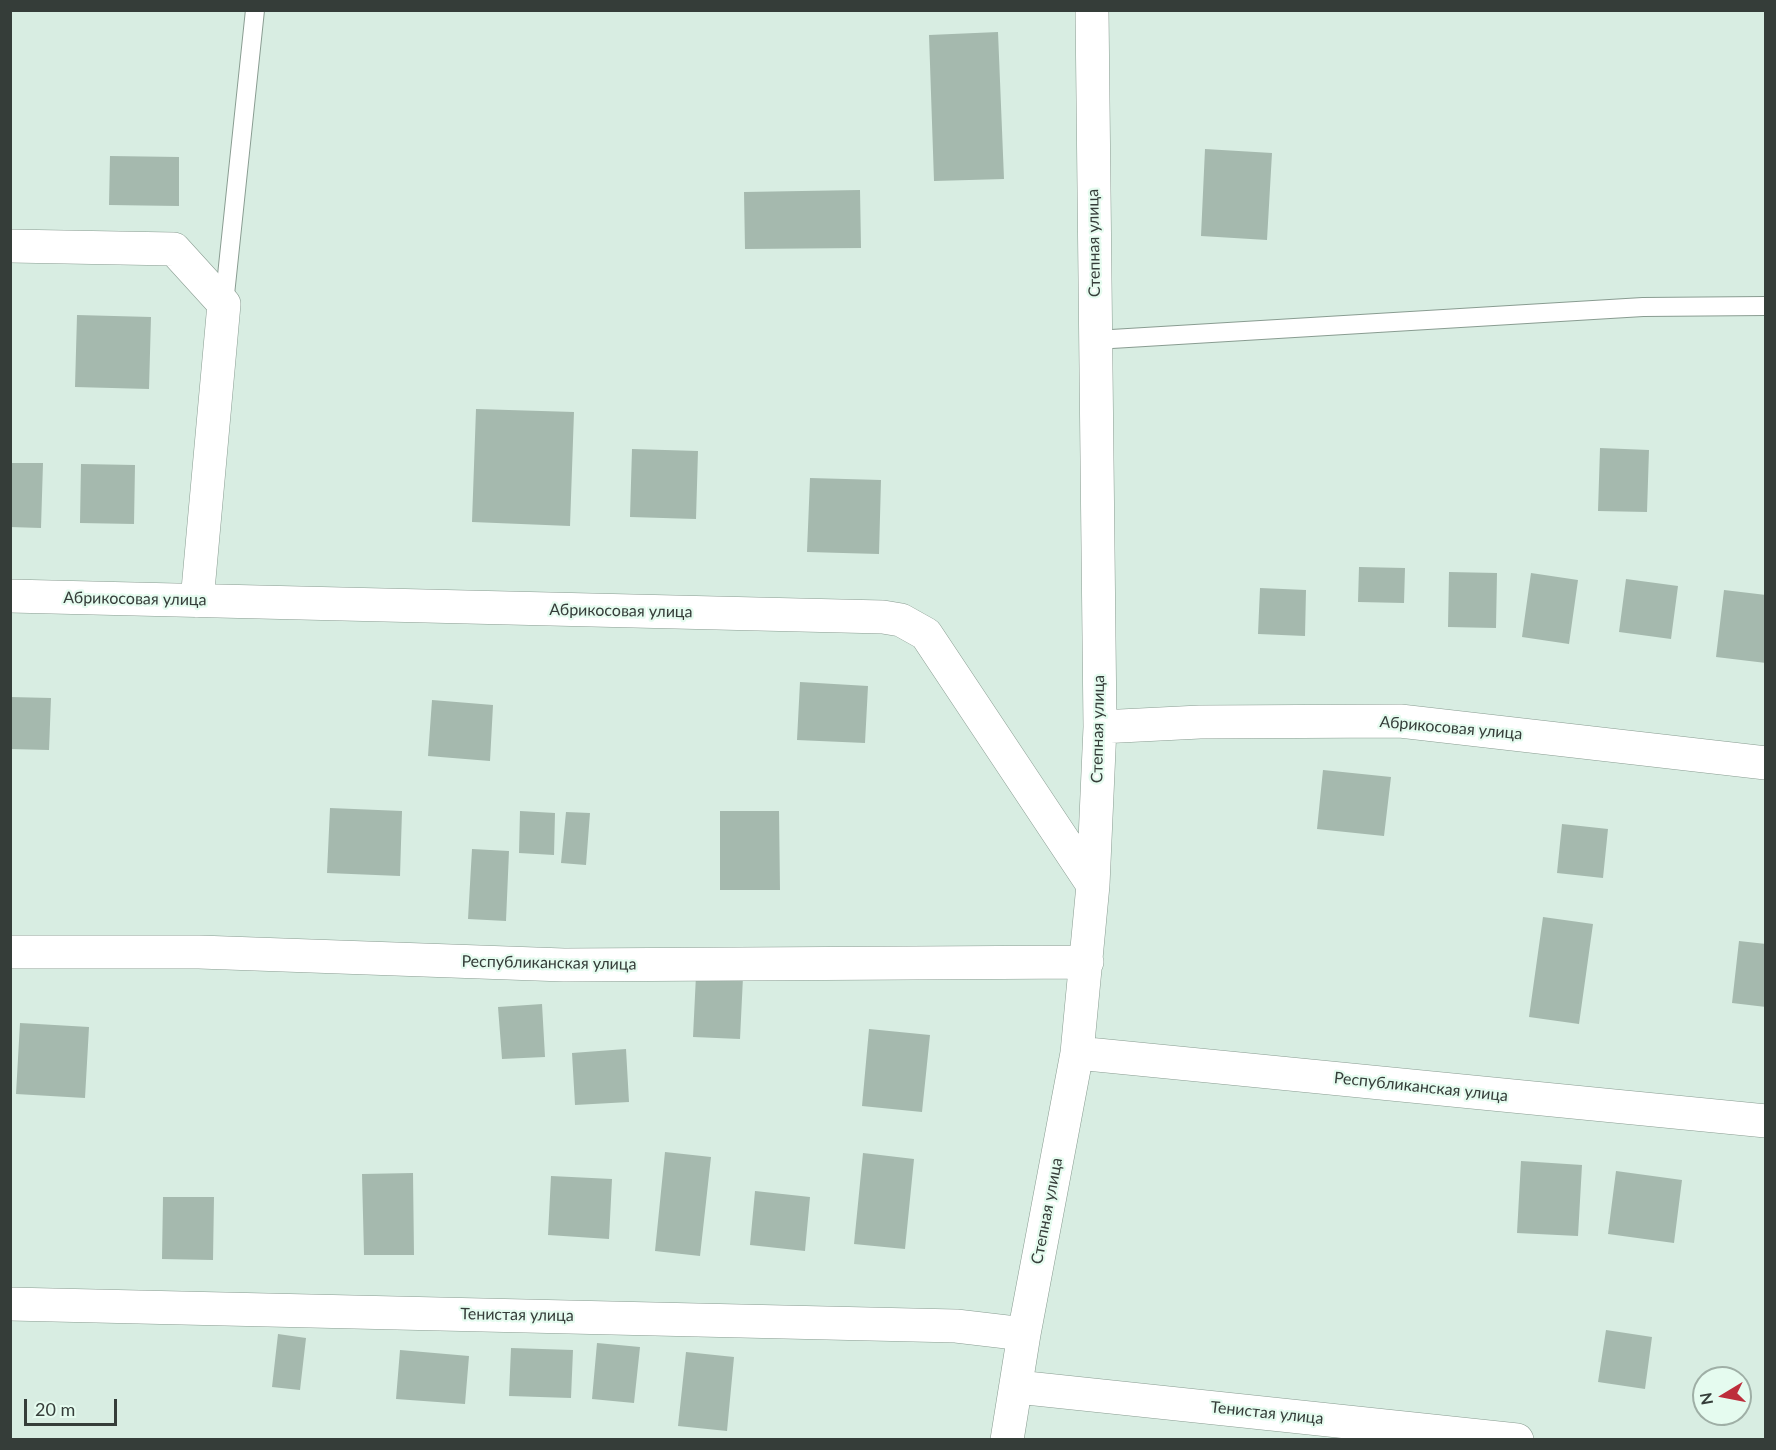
<!DOCTYPE html>
<meta charset="utf-8">
<style>
body{margin:0}
#map{position:relative;width:1776px;height:1450px;overflow:hidden;background:#d8ede2;font-family:Lato,sans-serif}
canvas{display:block}
.frame{position:absolute;inset:0;border:12px solid #353d39;pointer-events:none}
.north{position:absolute;left:1692px;top:1366px;width:60px;height:60px;box-sizing:border-box;background:#e5fbef;border:2px solid #9fafa6;border-radius:50%;rotate:260deg;font-size:16px;font-weight:700;line-height:24px;text-align:center;color:#353d39}
.north::after{content:'';display:block;margin:auto;width:21px;height:27px;background:#bd2d3b;clip-path:polygon(50% 0,100% 100%,50% 72%,0 100%)}
.scale{position:absolute;left:24px;top:1399px;width:93px;height:27px;box-sizing:border-box;border:3px solid #353d39;border-top:0;padding-left:8px;font-size:18px;line-height:21px;white-space:nowrap;color:#353d39;-webkit-text-stroke:4px #e5fbef;paint-order:stroke}
</style>
<div id="map">
<canvas width="1776" height="1450"></canvas>
<div class="frame"></div>
<div class="north">N</div>
<div class="scale">20 m</div>
</div>
<script>
const ctx = document.querySelector('canvas').getContext('2d');
ctx.lineJoin = 'round';
function fillPath(path, color) { ctx.fillStyle = color; ctx.fill(path, 'evenodd'); }
const toPath = rows => new Path2D(rows.map(r => 'M' + r).join(''));
function stroke(path, color, width, dash) { ctx.strokeStyle = color; ctx.lineWidth = width; ctx.lineCap = dash ? 'butt' : 'round'; ctx.setLineDash(dash || []); ctx.stroke(path); }
function write(font, color, halo, rows, align = 'center') {
  ctx.font = font + ' Lato,sans-serif'; ctx.lineWidth = 4.5; ctx.setLineDash([]); ctx.textBaseline = 'middle'; ctx.strokeStyle = halo; ctx.fillStyle = color; for (const [text, x, y, turn = 0] of rows) {
    ctx.save(); ctx.translate(x, y); ctx.rotate((+turn || 0) * Math.PI / 180); ctx.textAlign = isNaN(turn) ? turn : align; if (halo) ctx.strokeText(text, 0, 0); ctx.fillText(text, 0, 0); ctx.restore();
  }
}
const building = toPath([
 [998,32,1004,179,934,181,929,35],
 [1205,149,1272,153,1267,240,1201,236],
 [110,156,179,157,179,206,109,205],
 [860,190,861,248,745,249,744,192],
 [77,315,151,317,149,389,75,387],
 [476,409,574,412,570,526,472,522],
 [1600,448,1649,450,1647,512,1598,511],
 [632,449,698,451,696,519,630,517],
 [10,463,43,463,41,528,10,527],
 [81,464,135,465,134,524,80,523],
 [810,478,881,480,879,554,807,552],
 [1359,567,1405,568,1404,603,1358,602],
 [1449,572,1497,573,1496,628,1448,627],
 [1531,573,1578,580,1569,644,1522,637],
 [1626,579,1678,586,1671,639,1619,632],
 [1260,588,1306,590,1305,636,1258,634],
 [1724,590,1766,595,1766,663,1716,657],
 [800,682,868,686,865,743,797,740],
 [10,697,51,698,49,750,10,749],
 [432,700,493,705,490,761,428,756],
 [1323,770,1391,777,1384,836,1317,829],
 [330,808,402,811,400,876,327,873],
 [520,811,555,813,554,855,519,853],
 [720,811,779,811,780,890,720,890],
 [566,812,590,813,586,865,561,863],
 [1562,824,1608,829,1603,878,1557,873],
 [472,849,509,851,506,921,468,919],
 [1543,917,1593,924,1579,1024,1529,1017],
 [1739,941,1766,944,1766,1007,1732,1003],
 [696,975,743,977,740,1039,693,1037],
 [542,1004,545,1057,502,1059,498,1007],
 [20,1023,89,1027,85,1098,16,1094],
 [869,1029,930,1035,922,1112,862,1106],
 [626,1049,629,1102,575,1105,572,1053],
 [665,1152,711,1157,700,1256,655,1251],
 [863,1153,914,1159,905,1249,854,1244],
 [1521,1161,1582,1165,1578,1236,1517,1233],
 [1616,1171,1682,1180,1674,1243,1608,1234],
 [413,1173,414,1255,364,1255,362,1174],
 [551,1176,612,1179,609,1239,548,1235],
 [755,1191,810,1197,805,1251,750,1245],
 [163,1197,214,1197,213,1260,162,1259],
 [1606,1330,1652,1337,1645,1389,1598,1382],
 [278,1334,306,1338,300,1390,272,1387],
 [597,1343,640,1347,634,1403,592,1399],
 [511,1348,573,1350,571,1398,509,1396],
 [400,1350,469,1356,465,1404,396,1399],
 [686,1352,734,1357,727,1431,678,1426]
]);
const service = toPath([
 [224,304,255,10],
 [1095,340,1643,307,1766,306]
]);
const minor = toPath([
 [10,246,174,249,224,304,197,601],
 [10,596,883,617,901,620,926,634,1093,885],
 [1100,727,1200,722,1400,721,1766,763],
 [10,952,199,952,564,965,1087,962],
 [1077,1053,1766,1121],
 [10,1304,956,1326,1024,1334],
 [1017,1387,1517,1440],
 [1007,1440,1024,1334,1077,1053,1093,885,1100,727,1092,10]
]);
const streetNames = [
 ["Степная улица",1094,243,-91],
 ["Абрикосовая улица",135,599,1],
 ["Абрикосовая улица",621,611,1],
 ["Абрикосовая улица",1451,728,5],
 ["Степная улица",1098,729,-89],
 ["Республиканская улица",549,963,1],
 ["Республиканская улица",1421,1087,6],
 ["Степная улица",1047,1211,-79],
 ["Тенистая улица",517,1315,1],
 ["Тенистая улица",1267,1413,6]
];
fillPath(building, '#a5b9ae');
stroke(service, '#899c91', 20);
stroke(minor, '#899c91', 34);
stroke(service, '#fff', 18);
stroke(minor, '#fff', 33);
write('16px', '#353d39', '#e5fbef', streetNames);
</script>
